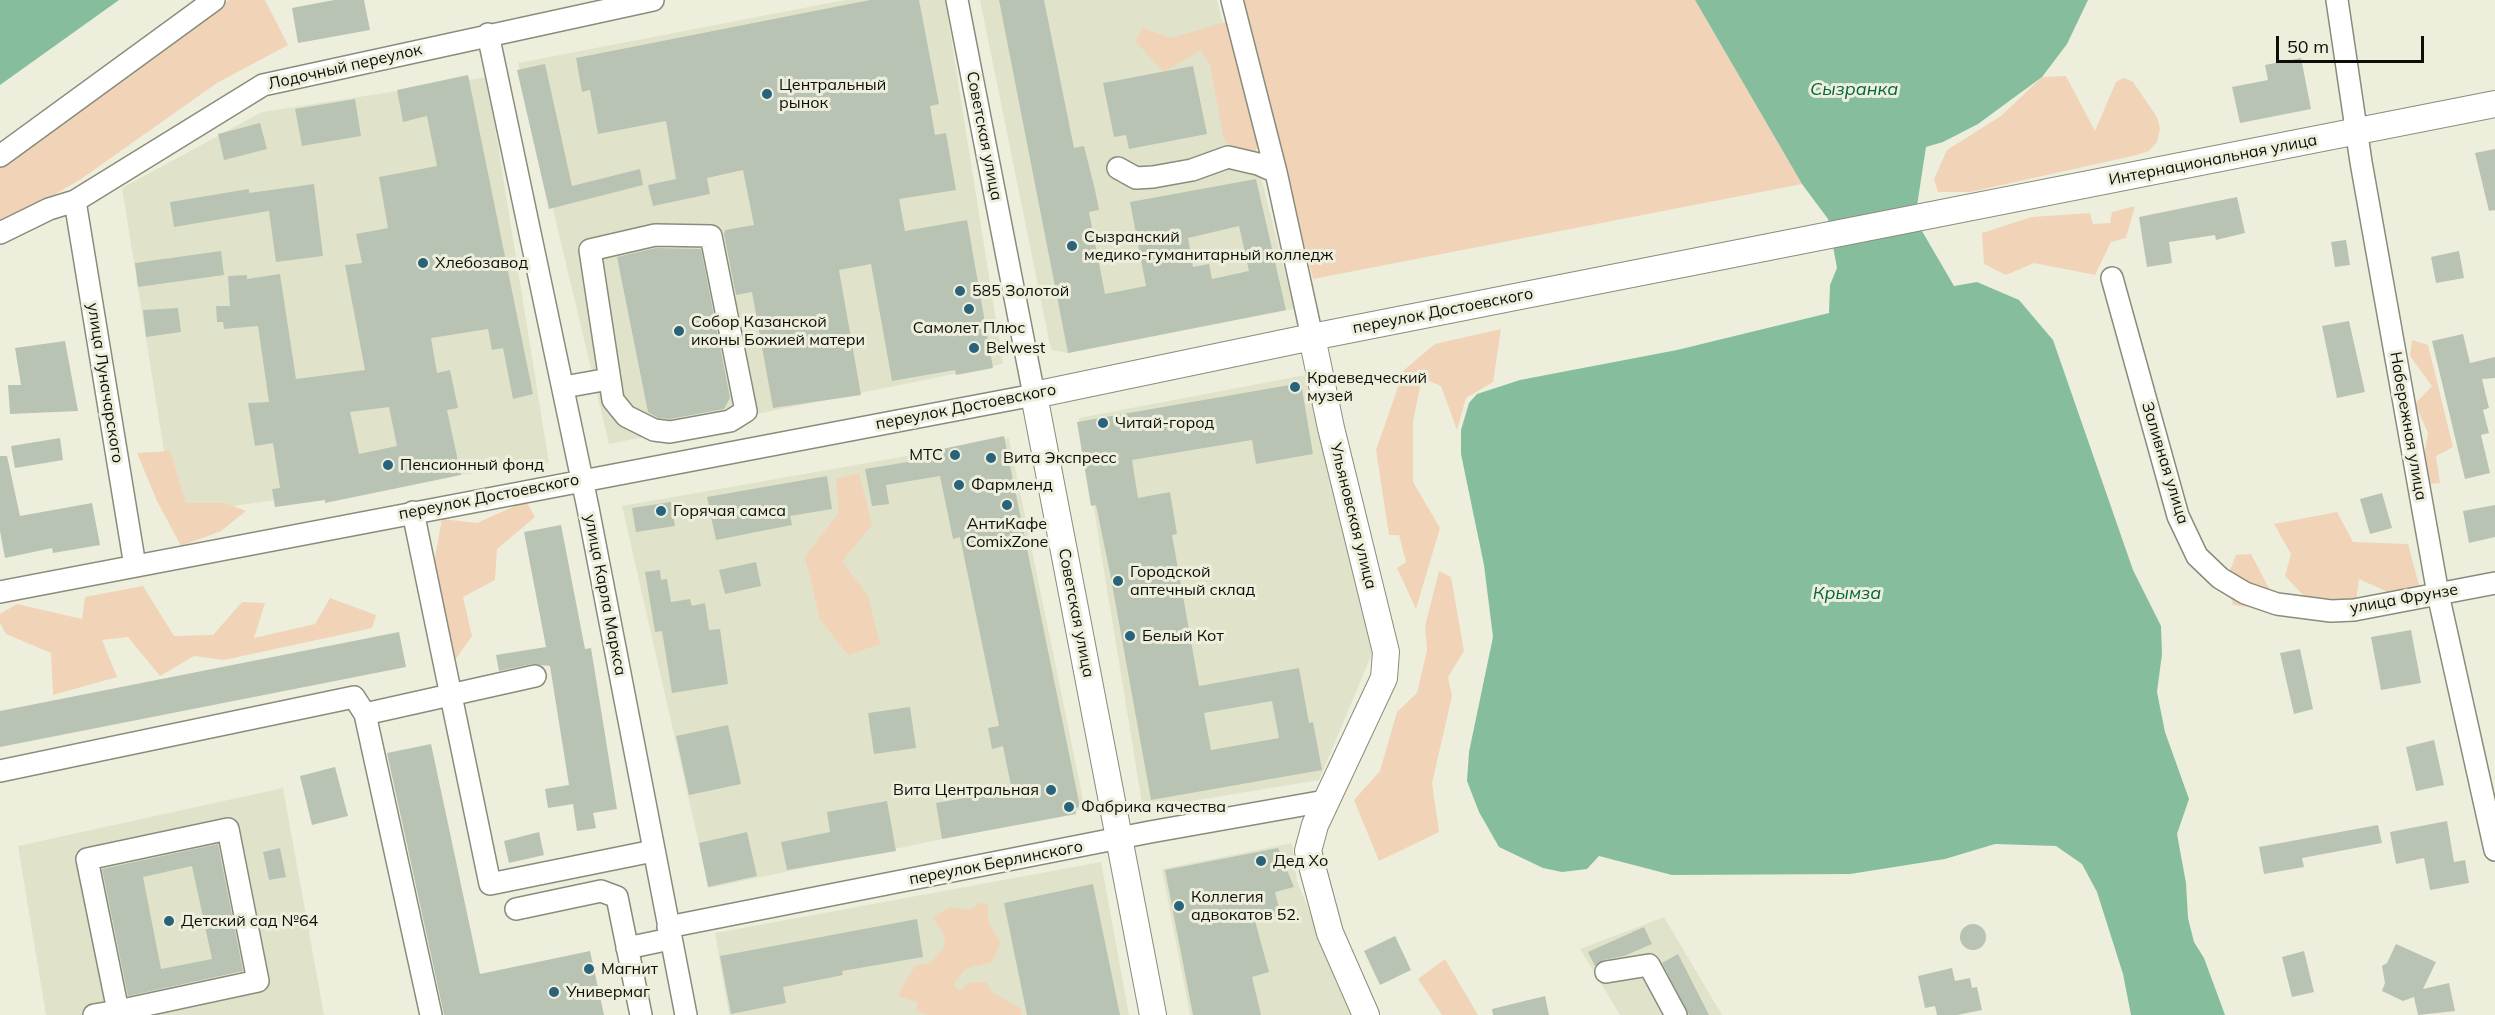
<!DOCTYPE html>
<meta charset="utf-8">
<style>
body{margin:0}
#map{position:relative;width:2495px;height:1015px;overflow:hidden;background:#edefdc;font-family:Mulish,sans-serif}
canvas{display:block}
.scale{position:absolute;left:2276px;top:36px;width:148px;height:27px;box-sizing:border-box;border:3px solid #0e0e08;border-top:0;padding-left:8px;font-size:18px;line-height:21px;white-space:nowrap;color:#0e0e08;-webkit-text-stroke:4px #edefdc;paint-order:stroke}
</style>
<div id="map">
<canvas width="2495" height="1015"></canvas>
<div class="scale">50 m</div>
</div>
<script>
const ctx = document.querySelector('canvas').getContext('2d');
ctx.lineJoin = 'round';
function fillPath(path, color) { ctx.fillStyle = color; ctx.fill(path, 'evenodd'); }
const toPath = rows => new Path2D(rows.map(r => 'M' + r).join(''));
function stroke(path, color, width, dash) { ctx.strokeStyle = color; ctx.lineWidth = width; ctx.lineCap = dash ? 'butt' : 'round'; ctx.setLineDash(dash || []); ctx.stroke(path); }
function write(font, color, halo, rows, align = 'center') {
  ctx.font = font + ' Mulish,sans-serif'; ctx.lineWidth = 6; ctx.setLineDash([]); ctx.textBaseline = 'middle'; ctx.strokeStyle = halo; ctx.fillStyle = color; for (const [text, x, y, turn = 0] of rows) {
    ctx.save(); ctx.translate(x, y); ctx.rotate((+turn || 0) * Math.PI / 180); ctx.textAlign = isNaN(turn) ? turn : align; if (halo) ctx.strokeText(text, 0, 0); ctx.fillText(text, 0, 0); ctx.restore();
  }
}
const built = toPath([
 [845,0,945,0,1003,364,609,444,518,63],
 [980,0,1217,0,1294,309,1068,353,1051,350],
 [487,77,549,463,174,514,122,188,262,112],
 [1316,373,1372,654,1319,780,1143,809,1079,418],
 [1009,438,1085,809,709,888,622,506],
 [283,788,324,1015,46,1015,18,846],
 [1292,843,1297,881,1351,1015,1190,1015,1162,869],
 [1101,862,1129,1015,729,1015,715,933],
 [1664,917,1722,1015,1620,1015,1580,949]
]);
const green = toPath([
 [229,0,265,0,288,45,217,83,81,179,0,227,0,163],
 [1241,0,1695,0,1802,184,1313,279],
 [1236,19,1260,136,1255,154,1243,160,1224,140,1210,65,1201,50,1164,72,1135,41,1143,28,1171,38],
 [2066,76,2095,131,2116,82,2124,78,2133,82,2157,117,2160,129,2157,142,2149,151,2137,155,1970,192,1938,192,1934,179,1947,150,2001,116,2042,77],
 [2135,206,2126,238,2111,242,2095,275,2034,263,2006,275,1984,264,1982,233,2032,217,2090,213,2093,224,2110,223,2112,212],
 [1501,329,1493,382,1466,398,1457,430,1441,386,1422,378,1413,421,1413,482,1440,528,1416,609,1397,568,1406,562,1399,535,1389,535,1376,450,1404,370,1435,344],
 [2412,340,2428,345,2453,447,2436,456,2440,483,2428,484,2424,455,2428,433,2415,404,2432,386,2410,356],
 [170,451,186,503,225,503,246,511,221,531,181,546,157,501,137,453],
 [859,473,872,525,842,561,868,596,880,644,848,655,820,619,805,557,839,512,836,479],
 [526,501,535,517,497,549,495,580,463,597,472,636,453,663,432,573,442,519,477,523],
 [2337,512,2353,542,2408,544,2420,589,2390,593,2359,579,2356,601,2304,596,2285,576,2291,554,2274,524],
 [2251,554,2271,592,2262,609,2233,605,2226,581,2236,555],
 [1439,571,1451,577,1464,651,1448,677,1452,696,1432,783,1439,832,1379,861,1354,800,1380,771,1397,712,1417,693,1427,650,1425,626],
 [143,586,174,636,213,635,242,602,265,603,254,638,315,624,330,598,376,615,372,628,224,660,194,656,160,676,128,637,102,640,117,677,53,695,51,653,6,634,0,623,0,614,17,604,82,619,85,597],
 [981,902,988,906,988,923,1001,941,992,962,965,969,954,984,959,991,969,983,986,982,992,992,1020,1008,1022,1015,928,1015,916,1011,917,1002,900,997,899,992,916,965,930,963,944,947,945,936,933,918,938,913,952,907,969,910],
 [1445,959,1478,1015,1442,1015,1418,979]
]);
const water = toPath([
 [0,0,119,0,0,85],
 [1695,0,2088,0,2067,44,2042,77,1978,124,1943,142,1926,147,1915,219,1954,286,1977,282,2019,300,2053,340,2133,570,2161,626,2162,654,2157,692,2165,732,2189,799,2177,834,2186,883,2188,918,2194,942,2204,958,2225,1015,2131,1015,2123,974,2097,892,2082,864,2056,846,1995,844,1945,859,1850,874,1672,875,1599,856,1587,869,1562,872,1543,868,1499,847,1479,812,1467,781,1469,752,1493,637,1484,565,1461,454,1461,430,1469,403,1477,394,1520,380,1677,350,1829,313,1830,285,1837,268,1828,219,1802,184]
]);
const building = toPath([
 [334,0,364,0,370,30,298,43,292,8],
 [870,0,919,0,939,104,930,106,935,135,946,133,956,190,899,199,905,231,967,220,993,368,956,375,955,370,892,381,871,264,839,270,861,395,773,408,752,292,736,295,724,234,725,230,754,225,743,170,707,178,710,194,653,206,648,185,676,179,666,121,598,134,590,90,582,92,576,58],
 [999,0,1044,0,1074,148,1084,146,1095,190,1099,210,1089,212,1105,294,1146,286,1130,202,1256,179,1286,310,1068,353],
 [1239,226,1249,271,1212,279,1209,264,1193,267,1188,238],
 [2301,58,2311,109,2240,123,2232,87,2268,80,2265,65],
 [545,64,572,186,640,169,643,185,549,209,517,70],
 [1193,66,1207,134,1129,149,1126,135,1114,137,1103,83],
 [468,75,533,394,513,399,503,348,492,350,488,329,431,338,437,373,450,370,458,408,447,410,461,475,325,503,325,500,275,507,272,489,280,488,273,443,255,446,248,403,269,402,258,326,224,329,223,322,217,322,216,306,230,306,228,276,247,275,247,279,280,274,296,379,365,370,345,265,362,263,356,234,388,228,379,177,437,166,427,116,403,122,397,90],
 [389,407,397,446,359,454,350,412],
 [355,99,361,136,302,146,295,109],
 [260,123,267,149,224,160,218,134],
 [2495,149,2495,210,2489,211,2475,153],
 [314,184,323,256,276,262,269,211,174,227,170,202,249,189,249,193],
 [2237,197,2245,233,2216,240,2215,235,2169,242,2172,263,2147,267,2139,217],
 [2346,240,2350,265,2335,267,2331,242],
 [656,248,701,249,730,398,724,409,670,419,658,418,648,412,617,257],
 [221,251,224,275,138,287,135,263],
 [2459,251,2464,278,2436,283,2431,257],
 [178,308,181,332,146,337,143,310],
 [2349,321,2365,392,2337,398,2322,326],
 [2463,334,2470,363,2495,357,2495,378,2482,379,2489,408,2483,410,2489,433,2481,435,2490,473,2465,479,2432,341],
 [65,341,78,411,10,414,8,385,21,385,15,348],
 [1301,383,1313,454,1256,464,1252,440,1132,460,1138,498,1170,492,1177,534,1172,535,1199,686,1299,668,1309,723,1313,722,1322,770,1151,800,1110,573,1096,505,1091,506,1077,422],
 [1272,701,1279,738,1211,750,1204,713],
 [1004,436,1080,807,1075,808,1076,814,942,839,936,803,993,793,992,790,1011,786,1003,746,992,749,988,728,999,726,960,537,953,539,940,476,886,485,889,504,872,506,865,469,944,456,942,449],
 [60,438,63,460,15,468,11,446],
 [0,456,7,456,20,516,92,503,100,545,53,553,52,548,5,558,0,531],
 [827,476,832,509,790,516,792,525,716,540,707,497],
 [2382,493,2392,528,2370,534,2360,499],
 [671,502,675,526,636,532,632,508],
 [2495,505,2495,537,2469,543,2463,511],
 [561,525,585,649,591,648,617,809,593,813,596,828,577,831,573,804,548,808,545,789,569,785,550,666,532,664,499,671,496,655,546,647,524,532],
 [756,562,761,586,725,594,719,570],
 [660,570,661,580,667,579,671,602,690,599,692,606,705,603,709,630,720,629,728,684,672,693,662,631,655,632,645,572],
 [2411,630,2421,683,2381,690,2371,637],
 [399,632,406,667,0,747,0,711],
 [2300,649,2313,709,2294,714,2280,653],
 [910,707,916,748,874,754,868,713],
 [728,725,741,784,689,795,676,736],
 [2434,740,2444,785,2416,791,2406,747],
 [431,744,480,974,590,951,604,1015,444,1015,387,753],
 [335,767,348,816,312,825,300,776],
 [887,801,896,851,787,870,781,842,830,832,827,812],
 [2447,821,2454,862,2465,860,2469,883,2430,890,2424,858,2396,864,2390,832],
 [2378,825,2382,843,2302,858,2304,867,2264,874,2259,847],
 [539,832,544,855,509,863,504,841],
 [747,832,757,876,708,887,699,843],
 [218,844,243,971,128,996,102,869],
 [192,866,212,959,161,969,143,877],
 [280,848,286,877,269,880,263,852],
 [1278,848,1294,887,1275,892,1281,916,1255,921,1269,972,1252,977,1261,1015,1193,1015,1165,870],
 [1093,884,1120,1015,1027,1015,1004,903],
 [917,919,923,957,842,971,843,975,783,987,786,1003,731,1014,720,956],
 '1960 937a13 13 0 1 1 26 0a13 13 0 1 1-26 0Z',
 [1644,927,1652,944,1624,956,1603,960,1595,966,1588,952],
 [1395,936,1411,970,1380,985,1364,951],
 [2396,944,2436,962,2423,989,2449,983,2455,1011,2418,1015,2414,997,2403,1001,2382,991,2385,983,2382,966,2387,963],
 [2304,951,2314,992,2292,997,2282,957],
 [1678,954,1709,1015,1689,1015,1662,963],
 [1952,968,1955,981,1970,978,1972,988,1977,987,1982,1010,1957,1015,1937,1015,1935,1006,1925,1008,1918,976],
 [1545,996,1549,1015,1493,1015,1492,1009]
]);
const minor = toPath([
 [1232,0,1276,172,1312,337],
 [2337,0,2361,162,2438,594,2495,850],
 [488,34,588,508,686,1015],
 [0,156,214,0],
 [1118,168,1136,178,1153,177,1192,170,1228,157,1258,164,1276,172],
 [75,201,135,566],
 [0,233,49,209,75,201,263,85,653,0],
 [655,235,711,236,746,411,730,421,670,432,654,430,626,416,613,400,590,250,655,235],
 [2112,278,2178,516,2197,556,2220,578,2245,593,2277,604,2331,611,2354,610,2495,583],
 [564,387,609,379],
 [413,512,490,884,653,851],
 [0,592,1034,395,957,0],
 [0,771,354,697,365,714],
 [516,909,601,891,617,897,641,1015],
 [668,927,1150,832,1325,801],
 [627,948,670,939],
 [1606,972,1649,965,1676,1015],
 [94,1015,118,1011,258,981,228,829,87,859,118,1011],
 [431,1015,365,714,535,676]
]);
const major = toPath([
 [1312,337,1331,428,1386,652,1384,678,1315,825,1308,851,1330,933,1366,1015],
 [1153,1015,1034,395,1312,337,2495,104]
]);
const markers = [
 [767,94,6,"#28627b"],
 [1072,246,6,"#28627b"],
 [423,263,6,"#28627b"],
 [960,291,6,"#28627b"],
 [969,309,6,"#28627b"],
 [679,331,6,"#28627b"],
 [974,348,6,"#28627b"],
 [1295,387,6,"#28627b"],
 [1103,423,6,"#28627b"],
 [955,455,6,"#28627b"],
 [991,458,6,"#28627b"],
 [388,465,6,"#28627b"],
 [959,485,6,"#28627b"],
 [1007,505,6,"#28627b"],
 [661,511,6,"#28627b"],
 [1118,581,6,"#28627b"],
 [1130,636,6,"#28627b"],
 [1051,790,6,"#28627b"],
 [1069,807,6,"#28627b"],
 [1261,861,6,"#28627b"],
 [1179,906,6,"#28627b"],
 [169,921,6,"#28627b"],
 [589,969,6,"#28627b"],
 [554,992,6,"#28627b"]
];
const streetNames = [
 ["Лодочный переулок",345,67,-13],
 ["Советская улица",984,136,79],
 ["Интернациональная улица",2213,160,-11],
 ["переулок Достоевского",1443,311,-11],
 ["улица Луначарского",105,383,81],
 ["переулок Достоевского",966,407,-11],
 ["Набережная улица",2408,426,80],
 ["Заливная улица",2165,463,73],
 ["переулок Достоевского",489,497,-11],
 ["Ульяновская улица",1353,516,76],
 ["улица Карла Маркса",605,595,79],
 ["улица Фрунзе",2404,599,-10],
 ["Советская улица",1076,613,79],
 ["переулок Берлинского",996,863,-11]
];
const poiNames = [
 ["Центральный",779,85],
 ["рынок",779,103],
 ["Сызранский",1084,237],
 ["медико-гуманитарный колледж",1084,255],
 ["Хлебозавод",435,263],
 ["585 Золотой",972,291],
 ["Собор Казанской",691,322],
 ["иконы Божией матери",691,340],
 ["Самолет Плюс",969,328,"center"],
 ["Belwest",986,348],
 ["Краеведческий",1307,378],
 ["музей",1307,396],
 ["Читай-город",1115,423],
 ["МТС",943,455,"right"],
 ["Вита Экспресс",1003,458],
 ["Пенсионный фонд",400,465],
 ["Фармленд",971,485],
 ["Горячая самса",673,511],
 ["АнтиКафе",1007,524,"center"],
 ["ComixZone",1007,542,"center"],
 ["Городской",1130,572],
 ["аптечный склад",1130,590],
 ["Белый Кот",1142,636],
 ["Вита Центральная",1039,790,"right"],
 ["Фабрика качества",1081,807],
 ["Дед Хо",1273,861],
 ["Коллегия",1191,897],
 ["адвокатов 52.",1191,915],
 ["Детский сад №64",181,921],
 ["Магнит",601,969],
 ["Универмаг",566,992]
];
const waterNames = [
 ["Сызранка",1854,90],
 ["Крымза",1847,594]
];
fillPath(built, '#e0e3c9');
fillPath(green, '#f1d3b8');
fillPath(water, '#86be9d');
fillPath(building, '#b9c3b4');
stroke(minor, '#8a8c7b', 24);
stroke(major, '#8a8c7b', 28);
stroke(minor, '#fff', 21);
stroke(major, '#fff', 26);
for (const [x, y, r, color] of markers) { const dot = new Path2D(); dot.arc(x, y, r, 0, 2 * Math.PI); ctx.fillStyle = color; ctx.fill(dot); stroke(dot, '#edefdc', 2); }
write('16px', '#0e0e08', '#edefdc', streetNames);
write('16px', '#0e0e08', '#edefdc', poiNames, 'left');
write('italic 18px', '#00673f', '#edefdc', waterNames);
</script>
